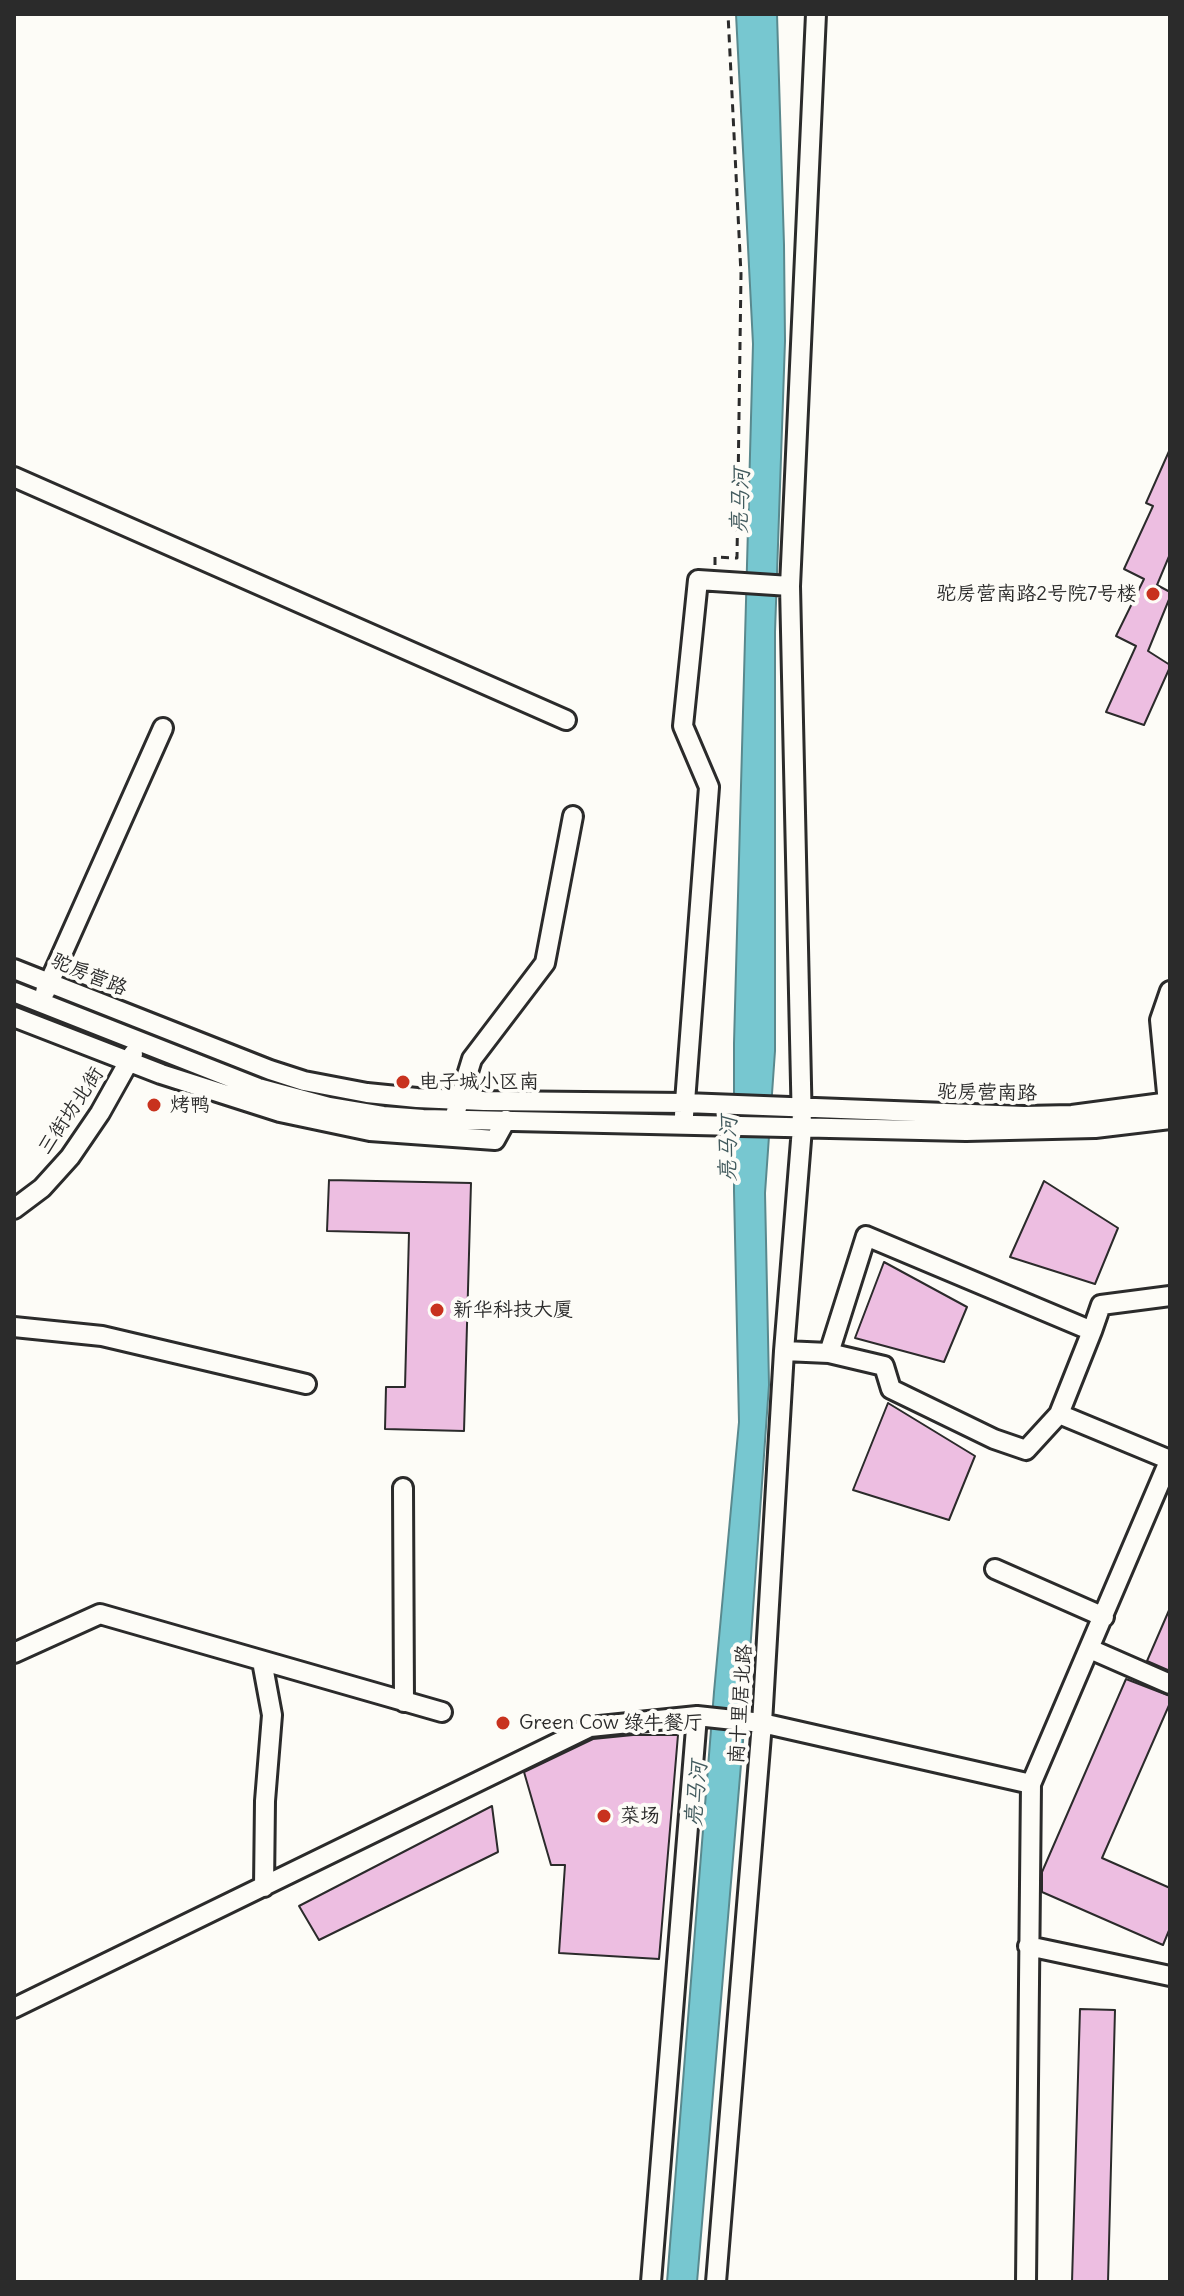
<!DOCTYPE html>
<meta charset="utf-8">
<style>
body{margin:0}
#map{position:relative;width:1184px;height:2296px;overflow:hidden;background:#fdfcf7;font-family:Delius,sans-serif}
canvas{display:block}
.frame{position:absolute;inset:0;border:16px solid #2b2b2b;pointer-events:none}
</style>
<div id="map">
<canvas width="1184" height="2296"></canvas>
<div class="frame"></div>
</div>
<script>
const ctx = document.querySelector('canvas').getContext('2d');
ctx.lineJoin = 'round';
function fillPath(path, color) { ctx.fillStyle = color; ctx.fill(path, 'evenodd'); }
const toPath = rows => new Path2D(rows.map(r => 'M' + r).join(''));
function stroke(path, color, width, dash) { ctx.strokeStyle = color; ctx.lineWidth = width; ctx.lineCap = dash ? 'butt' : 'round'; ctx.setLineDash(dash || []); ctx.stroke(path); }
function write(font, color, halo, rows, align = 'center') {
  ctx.font = font + ' Delius,"LXGW WenKai TC",sans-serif'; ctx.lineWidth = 8; ctx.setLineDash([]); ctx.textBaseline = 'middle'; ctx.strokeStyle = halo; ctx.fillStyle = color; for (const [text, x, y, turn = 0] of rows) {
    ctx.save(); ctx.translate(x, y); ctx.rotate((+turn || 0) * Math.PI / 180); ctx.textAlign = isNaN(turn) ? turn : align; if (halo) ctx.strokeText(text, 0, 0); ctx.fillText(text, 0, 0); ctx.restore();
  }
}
const water = toPath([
 [736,14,777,14,784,245,785,341,775,632,775,1051,765,1193,769,1385,747,1694,697,2282,667,2282,714,1692,739,1422,734,1191,734,1043,753,344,736,14]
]);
const building = toPath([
 [1170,449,1170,554,1157,585,1170,592,1170,597,1148,651,1170,665,1170,667,1144,725,1106,712,1136,646,1116,636,1144,579,1124,569,1153,506,1146,503,1170,449],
 [329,1180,471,1183,464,1431,385,1429,386,1387,405,1387,409,1233,327,1231,329,1180],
 [1044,1181,1118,1228,1095,1284,1010,1257,1044,1181],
 [884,1262,967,1307,944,1362,855,1338,884,1262],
 [888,1403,975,1456,949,1520,853,1490,888,1403],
 [1170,1608,1170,1671,1147,1661,1170,1608],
 [1126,1679,1170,1696,1170,1703,1102,1858,1170,1888,1170,1928,1163,1945,1042,1892,1042,1872,1126,1679],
 [633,1735,678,1735,659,1959,559,1953,565,1865,551,1865,524,1772,593,1739,633,1735],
 [492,1806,498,1852,319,1940,299,1906,492,1806],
 [1080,2009,1115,2010,1108,2282,1072,2282,1080,2009]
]);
const path = toPath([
 [715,565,715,557,737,558,741,274,728,14]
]);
const minor = toPath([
 [14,477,566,720],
 [14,969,270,1070,304,1081,367,1093,417,1098,484,1101,685,1103,1024,1116,1072,1115,1170,1102],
 [14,992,258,1088,329,1107,383,1116,423,1119,966,1131,1095,1128,1170,1119],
 [45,992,163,728],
 [14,1017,161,1074,280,1112,370,1131,495,1140,506,1120],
 [456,1111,472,1059,545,963,573,816],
 [1169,1114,1160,1020,1170,991],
 [684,1115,709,787,683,726,698,580,790,586],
 [14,1209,42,1188,70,1157,100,1113,133,1054],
 [14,1327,102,1336,306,1384],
 [784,1351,829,1353,866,1236,1092,1331,1101,1305,1170,1296],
 [829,1353,884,1366,891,1389,994,1439,1026,1450,1059,1414,1092,1331],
 [1059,1414,1170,1460],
 [403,1488,404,1702],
 [995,1569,1104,1617],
 [1090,1649,1170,1684],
 [14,1653,100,1614,442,1712],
 [262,1661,272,1715,265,1801,264,1887],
 [1028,1946,1170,1976],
 [14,2008,590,1727,697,1716,762,1723,1031,1784],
 [651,2282,697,1716],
 [716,2282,762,1723,784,1351,802,1128,790,586,816,14],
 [1026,2282,1031,1784,1170,1459]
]);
const markers = [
 [1153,594,8,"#c8321e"],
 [403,1082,8,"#c8321e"],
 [154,1105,8,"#c8321e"],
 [437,1310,8,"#c8321e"],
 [503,1723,8,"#c8321e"],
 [604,1816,8,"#c8321e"]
];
const poiNames = [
 ["驼房营南路2号院7号楼",1137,594,"right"],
 ["电子城小区南",419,1082],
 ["烤鸭",170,1105],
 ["新华科技大厦",453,1310],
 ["Green Cow 绿牛餐厅",519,1723],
 ["菜场",620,1816]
];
const streetNames = [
 ["驼房营路",89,975,22],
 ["驼房营南路",987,1093,1],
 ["三街坊北街",71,1111,-56],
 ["南十里居北路",741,1704,-86]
];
const waterNames = [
 ["亮马河",741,501,-88],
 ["亮马河",729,1149,-89],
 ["亮马河",697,1794,-85]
];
fillPath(water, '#77c7d0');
stroke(water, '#59898e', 2);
fillPath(building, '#edbee1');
stroke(building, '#2b2b2b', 2);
stroke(minor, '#2b2b2b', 24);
stroke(path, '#2b2b2b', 3, [8, 6]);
stroke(minor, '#fdfcf7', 18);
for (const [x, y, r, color] of markers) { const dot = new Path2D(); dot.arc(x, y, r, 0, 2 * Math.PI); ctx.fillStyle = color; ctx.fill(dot); stroke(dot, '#fdfcf7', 3); }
write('20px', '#2b2b2b', '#fdfcf7', poiNames, 'left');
write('20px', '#2b2b2b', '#fdfcf7', streetNames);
write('italic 22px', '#425a5d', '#fdfcf7', waterNames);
</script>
